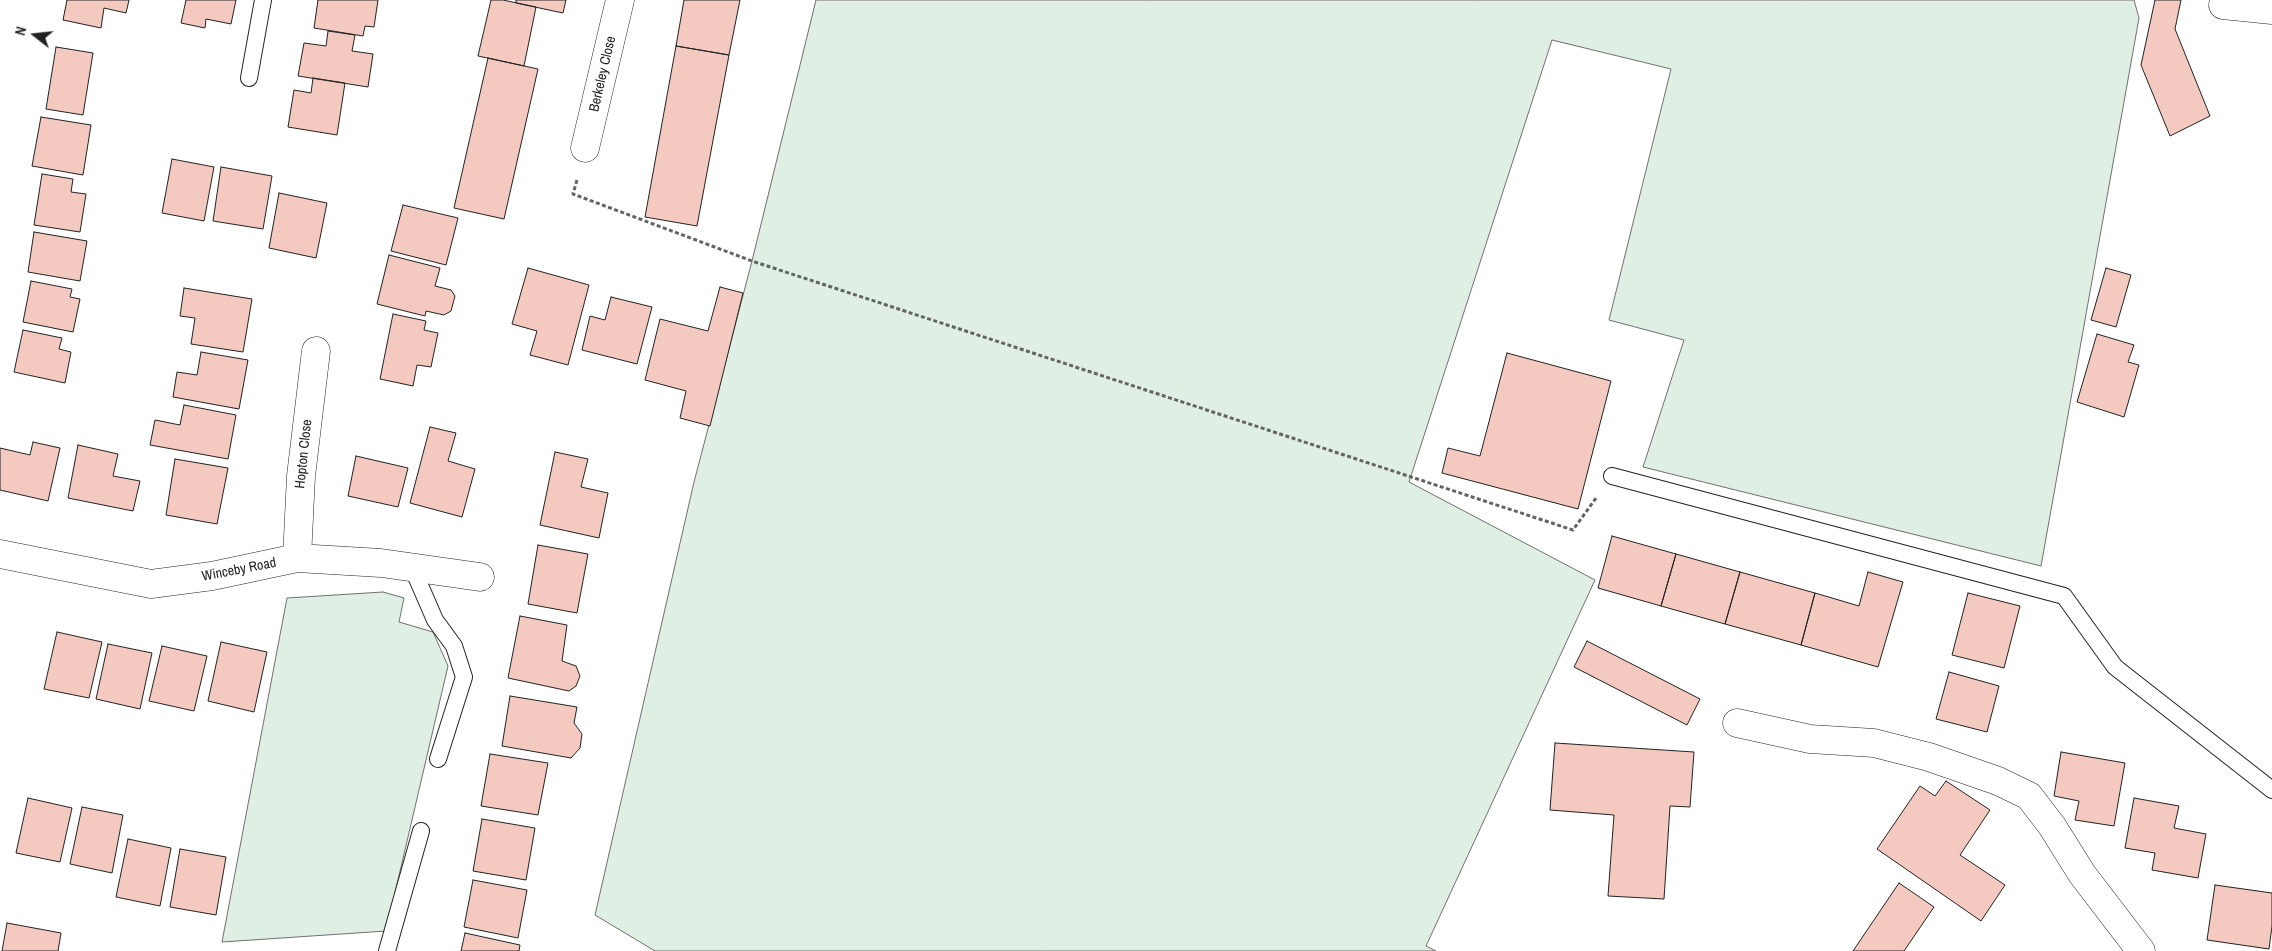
<!DOCTYPE html>
<style>
body{margin:0}
#map{position:relative;width:2272px;height:951px;overflow:hidden;background:#fff;font-family:"Archivo Narrow",sans-serif}
canvas{display:block}
.north{position:absolute;left:10px;top:10px;width:50px;height:50px;-webkit-text-stroke:4px #fff;paint-order:stroke;rotate:286deg;font-size:14px;font-weight:700;line-height:20px;text-align:center;color:#222}
.north::after{content:'';display:block;margin:auto;width:18px;height:22px;background:#222;clip-path:polygon(50% 0,100% 100%,50% 72%,0 100%)}
</style>
<div id="map">
<canvas width="2272" height="951"></canvas>
<div class="north">N</div>
</div>
<script>
const ctx = document.querySelector('canvas').getContext('2d');
ctx.lineJoin = 'round';
function fillPath(path, color) { ctx.fillStyle = color; ctx.fill(path, 'evenodd'); }
const toPath = rows => new Path2D(rows.map(r => 'M' + r).join(''));
function stroke(path, color, width, dash) { ctx.strokeStyle = color; ctx.lineWidth = width; ctx.lineCap = dash ? 'butt' : 'round'; ctx.setLineDash(dash || []); ctx.stroke(path); }
function write(font, color, halo, rows, align = 'center') {
  ctx.font = font + ' "Archivo Narrow",sans-serif'; ctx.lineWidth = 4; ctx.setLineDash([]); ctx.textBaseline = 'middle'; ctx.strokeStyle = halo; ctx.fillStyle = color; for (const [text, x, y, turn = 0] of rows) {
    ctx.save(); ctx.translate(x, y); ctx.rotate((+turn || 0) * Math.PI / 180); ctx.textAlign = isNaN(turn) ? turn : align; if (halo) ctx.strokeText(text, 0, 0); ctx.fillText(text, 0, 0); ctx.restore();
  }
}
const green = toPath([
 [816,0,2134,0,2139,18,2041,566,1643,467,1684,340,1609,320,1671,69,1552,40,1409,482,1595,580,1426,946,1436,951,655,951,595,915,694,482,752,261,816,0],
 [383,592,404,598,399,622,433,632,448,666,386,931,222,942,287,598,383,592]
]);
const building = toPath([
 [67,0,129,0,126,13,104,8,101,28,63,20,67,0],
 [186,0,236,0,231,24,206,19,205,28,181,23,186,0],
 [318,0,378,0,374,27,365,26,363,36,314,28,318,0],
 [491,0,503,0,536,7,524,66,478,56,491,0],
 [516,0,566,0,563,13,516,3,516,0],
 [684,0,740,0,729,55,676,46,684,0],
 [2155,0,2181,0,2175,29,2210,116,2170,136,2141,65,2155,0],
 [328,31,355,35,352,51,373,54,368,87,298,76,304,43,326,46,328,31],
 [676,46,729,55,697,226,645,217,676,46],
 [56,47,93,53,83,115,46,109,56,47],
 [488,58,538,69,504,219,454,208,488,58],
 [313,78,345,83,337,135,288,127,294,90,311,93,313,78],
 [41,117,91,125,83,175,32,166,41,117],
 [172,159,214,167,204,221,162,213,172,159],
 [221,167,272,176,263,229,213,221,221,167],
 [42,174,73,179,71,192,86,194,80,232,34,225,42,174],
 [279,193,327,203,316,258,269,248,279,193],
 [403,205,458,218,446,265,391,251,403,205],
 [34,232,87,241,80,281,28,272,34,232],
 [389,255,440,268,435,286,451,290,455,296,451,311,444,315,426,311,425,316,377,304,389,255],
 [528,268,589,285,568,365,530,355,537,331,512,324,528,268],
 [2106,268,2131,275,2116,327,2091,320,2106,268],
 [31,281,72,289,70,297,80,299,73,332,23,322,31,281],
 [720,287,743,293,710,426,680,418,686,391,645,380,660,319,708,331,720,287],
 [184,288,252,299,243,352,191,344,195,318,180,316,184,288],
 [611,297,652,307,637,364,582,350,590,316,605,320,611,297],
 [393,314,426,321,424,330,438,333,431,367,417,365,413,386,380,379,393,314],
 [23,330,62,338,59,349,71,352,65,383,14,372,23,330],
 [2097,334,2134,345,2128,362,2139,365,2124,417,2077,402,2097,334],
 [201,352,248,360,239,409,173,397,177,372,197,375,201,352],
 [1507,353,1611,381,1578,509,1442,473,1448,448,1480,456,1507,353],
 [184,405,236,415,228,459,150,445,155,420,180,425,184,405],
 [430,427,456,433,448,461,475,469,462,517,410,503,430,427],
 [33,442,60,448,48,501,0,490,0,448,30,455,33,442],
 [78,445,118,454,113,476,140,481,133,511,68,498,78,445],
 [555,452,588,459,581,487,608,493,599,538,540,525,555,452],
 [356,456,408,468,398,507,348,496,356,456],
 [175,459,228,468,217,524,166,515,175,459],
 [1612,536,1676,554,1661,606,1598,588,1612,536],
 [538,545,588,554,577,613,528,604,538,545],
 [1676,554,1740,572,1725,624,1661,606,1676,554],
 [1740,572,1815,593,1801,645,1725,624,1740,572],
 [1868,572,1903,582,1878,667,1801,645,1815,593,1859,606,1868,572],
 [1968,593,2020,606,2004,668,1952,655,1968,593],
 [520,616,567,625,562,661,576,666,580,676,576,686,569,691,508,678,520,616],
 [57,632,102,642,89,698,44,689,57,632],
 [1587,641,1700,699,1687,725,1574,667,1587,641],
 [221,642,267,652,254,712,208,701,221,642],
 [108,644,152,653,140,709,96,699,108,644],
 [162,646,207,656,194,711,149,701,162,646],
 [1949,672,1999,686,1987,732,1936,719,1949,672],
 [510,696,577,707,574,723,582,734,580,748,571,758,502,746,510,696],
 [1555,743,1694,752,1690,807,1670,806,1664,899,1608,896,1614,815,1550,810,1555,743],
 [2061,752,2125,763,2114,826,2075,820,2079,801,2054,796,2061,752],
 [490,754,548,763,538,815,481,806,490,754],
 [1946,781,1990,810,1960,855,2005,885,1981,921,1877,849,1920,786,1935,796,1946,781],
 [28,798,72,808,60,862,16,853,28,798],
 [2134,798,2179,806,2174,828,2206,834,2198,878,2152,870,2155,853,2125,848,2134,798],
 [82,807,123,815,112,873,70,864,82,807],
 [482,819,535,828,526,880,473,871,482,819],
 [128,839,171,848,160,906,116,897,128,839],
 [180,849,226,857,216,915,170,907,180,849],
 [473,880,527,890,518,938,464,927,473,880],
 [1899,883,1934,907,1904,951,1853,951,1899,883],
 [2215,885,2272,893,2272,926,2269,949,2207,940,2215,885],
 [7,923,61,933,58,951,2,951,7,923],
 [465,933,520,945,519,951,461,951,465,933]
]);
const path = toPath([
 [577,180,573,194,752,261,1573,530,1596,498]
]);
const lane = toPath([
 [249,78,263,0],
 [1612,476,2064,596,2115,667,2272,790],
 [412,567,435,620,454,646,464,677,438,759],
 [387,951,421,831]
]);
const street = toPath([
 [2223,5,2272,10],
 [585,148,620,0],
 [0,554,151,584,212,576,297,558,381,563,480,577],
 [297,558,301,476,316,351],
 [1737,723,1810,739,1874,743,1929,757,1998,781,2029,796,2052,826,2082,874,2141,951]
]);
const streetNames = [
 ["Berkeley Close",603,74,-77],
 ["Hopton Close",304,454,-84],
 ["Winceby Road",239,570,-11]
];
fillPath(green, '#e0efe3');
stroke(green, '#6f6f6f', 1);
fillPath(building, '#f3c9c0');
stroke(building, '#222', 1);
stroke(lane, '#222', 18);
stroke(street, '#222', 29);
stroke(path, '#646464', 3, [4, 2.5]);
stroke(lane, '#fff', 16);
stroke(street, '#fff', 28);
write('14px', '#222', '#fff', streetNames);
</script>
